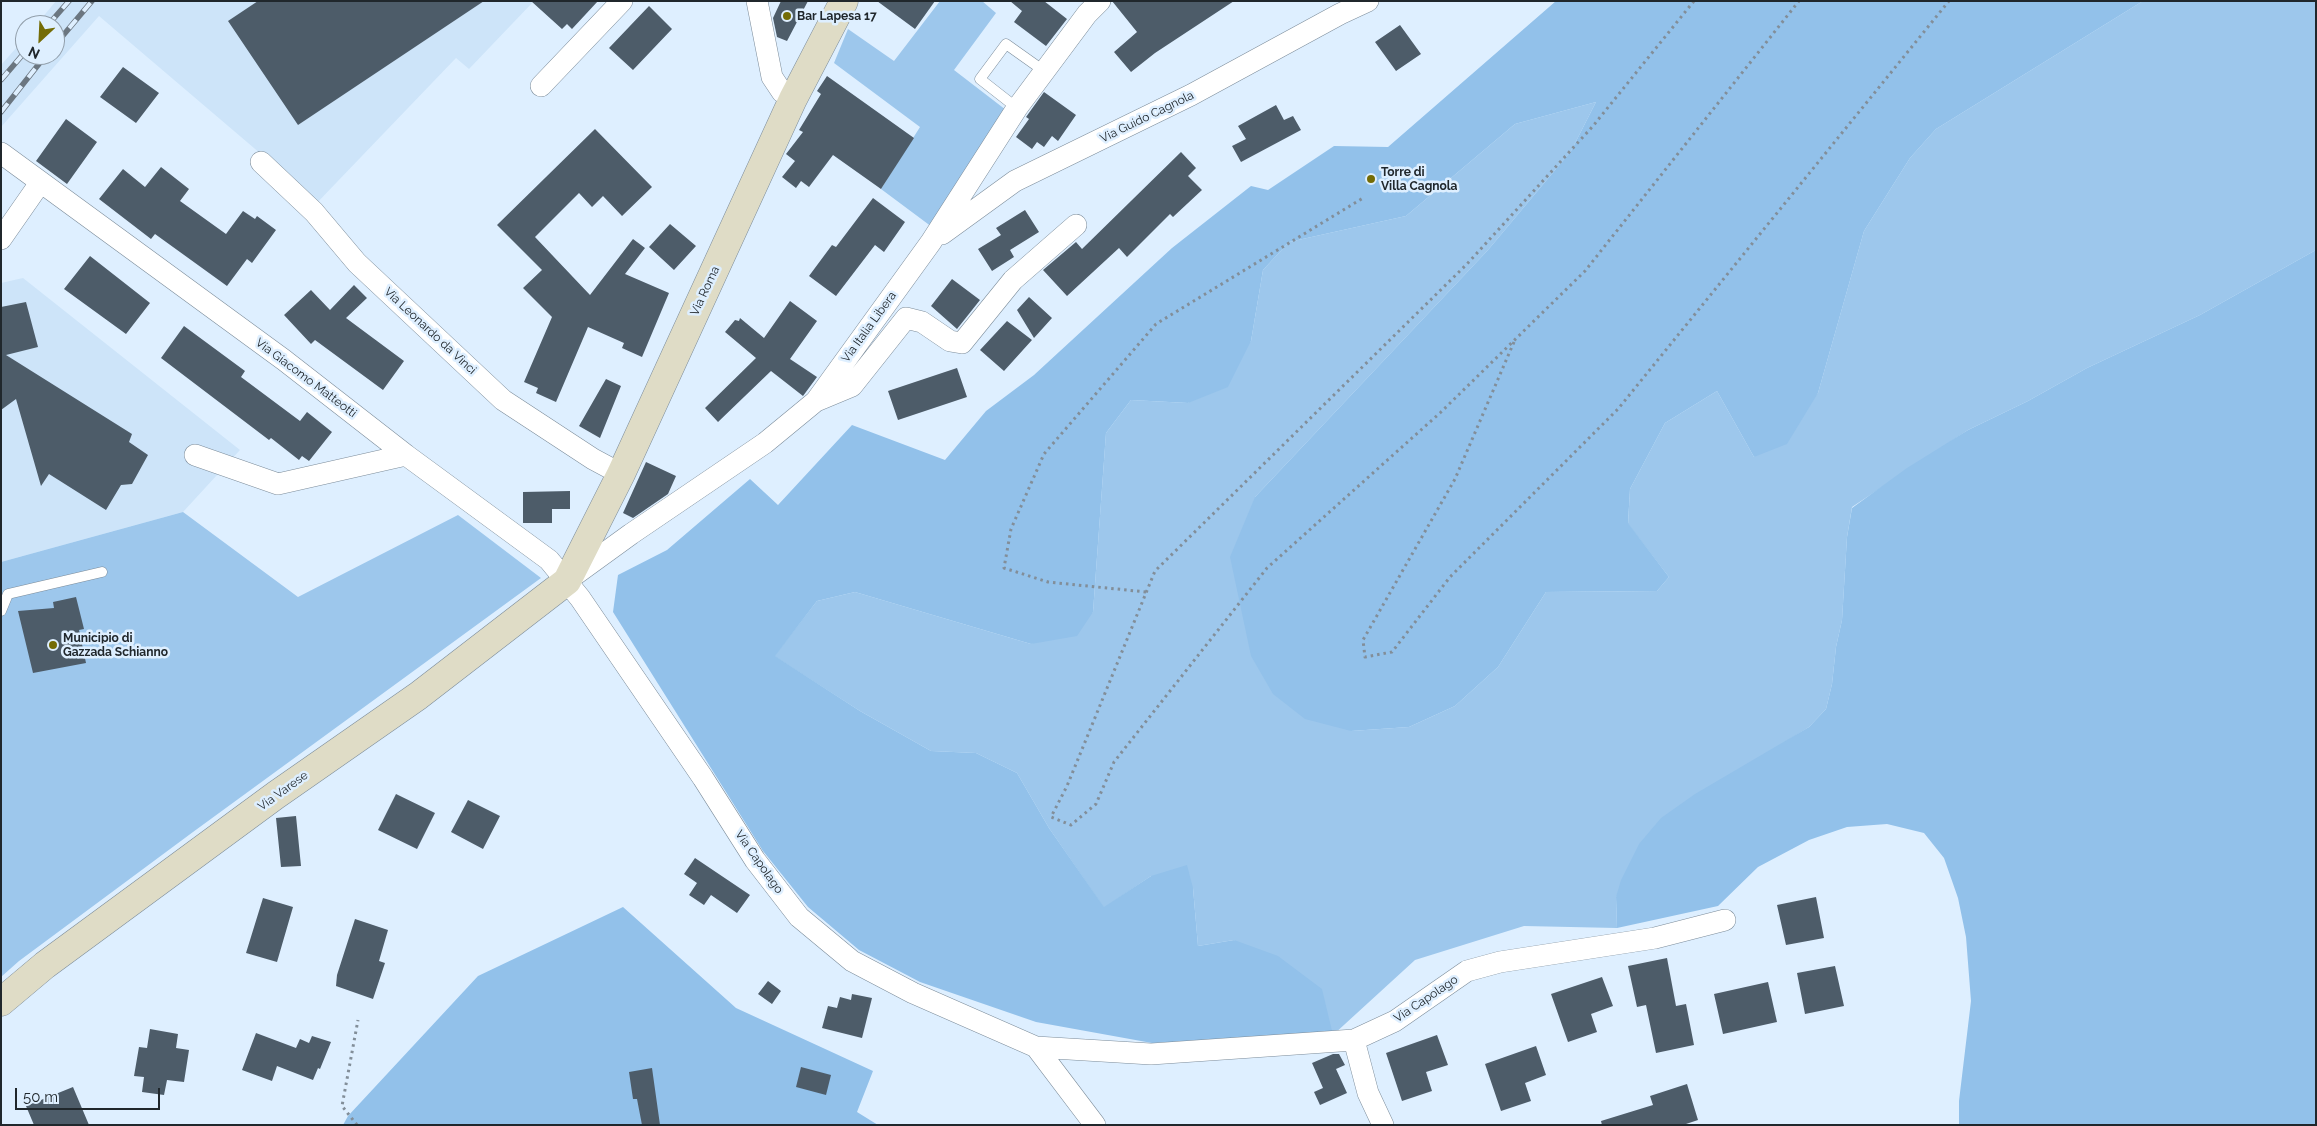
<!DOCTYPE html>
<style>
body{margin:0}
#map{position:relative;width:2317px;height:1126px;overflow:hidden;background:#deefff;font-family:Raleway,sans-serif}
canvas{display:block}
.frame{position:absolute;inset:0;border:2px solid #20272c;pointer-events:none}
.north{position:absolute;left:15px;top:15px;width:50px;height:50px;box-sizing:border-box;background:#deefff;border:1px solid #929fab;border-radius:50%;rotate:205deg;font-size:14px;font-weight:700;line-height:20px;text-align:center;color:#20272c}
.north::after{content:'';display:block;margin:auto;width:18px;height:22px;background:#746c06;clip-path:polygon(50% 0,100% 100%,50% 72%,0 100%)}
.scale{position:absolute;left:15px;top:1088px;width:145px;height:22px;box-sizing:border-box;border:2px solid #20272c;border-top:0;padding-left:6px;font-size:15px;line-height:18px;white-space:nowrap;color:#20272c;-webkit-text-stroke:4px #deefff;paint-order:stroke}
</style>
<div id="map">
<canvas width="2317" height="1126"></canvas>
<div class="frame"></div>
<div class="north">N</div>
<div class="scale">50 m</div>
</div>
<script>
const ctx = document.querySelector('canvas').getContext('2d');
ctx.lineJoin = 'round';
function fillPath(path, color) { ctx.fillStyle = color; ctx.fill(path, 'evenodd'); }
const toPath = rows => new Path2D(rows.map(r => 'M' + r).join(''));
function stroke(path, color, width, dash) { ctx.strokeStyle = color; ctx.lineWidth = width; ctx.lineCap = dash ? 'butt' : 'round'; ctx.setLineDash(dash || []); ctx.stroke(path); }
function write(font, color, halo, rows, align = 'center') {
  ctx.font = font + ' Raleway,sans-serif'; ctx.lineWidth = 5; ctx.setLineDash([]); ctx.textBaseline = 'middle'; ctx.strokeStyle = halo; ctx.fillStyle = color; for (const [text, x, y, turn = 0] of rows) {
    ctx.save(); ctx.translate(x, y); ctx.rotate((+turn || 0) * Math.PI / 180); ctx.textAlign = isNaN(turn) ? turn : align; if (halo) ctx.strokeText(text, 0, 0); ctx.fillText(text, 0, 0); ctx.restore();
  }
}
const built = toPath([
 [56,1,534,1,469,69,456,58,313,207,261,154,99,16,1,127,1,65,25,38,25,55,55,55,55,25,36,25],
 [23,278,240,450,183,512,1,562,1,283]
]);
const green = toPath([
 [940,1,982,1,996,13,954,70,1006,110,932,227,881,189,920,127,834,63,848,29,894,61],
 [2143,1,2316,1,2316,250,2200,315,2087,368,2028,401,1968,430,1852,507,1847,537,1842,620,1836,647,1832,684,1826,709,1809,727,1777,747,1616,897,1617,928,1524,926,1415,960,1333,1035,1234,940,1198,946,1193,888,1151,876,1104,908,1049,828,1017,773,976,753,931,751,860,711,774,656,817,601,855,592,1031,644,1093,612,1106,433,1131,400,1188,403,1251,341,1263,270,1289,242,1406,216,1515,124,1596,102,1571,151,1488,250,1255,497,1351,731,1409,727,1455,706,1498,667,1546,592,1657,591,1669,577,1628,524,1630,489,1665,423,1717,391,1754,457,1818,393,1864,231,1910,158,1936,129],
 [183,512,298,597,458,515,541,578,193,832,19,961,1,977,1,562]
]);
const forest = toPath([
 [1556,1,2143,1,1936,129,1910,158,1864,231,1818,393,1787,444,1754,457,1717,391,1665,423,1630,489,1628,523,1669,577,1657,591,1546,592,1498,667,1455,706,1409,727,1351,731,1305,719,1273,694,1251,656,1230,557,1255,497,1488,250,1571,151,1596,102,1515,124,1406,216,1289,242,1263,270,1251,341,1228,387,1188,403,1131,400,1106,433,1093,612,1077,636,1031,644,855,592,817,601,775,656,860,711,931,751,976,753,1017,773,1049,828,1104,907,1151,876,1187,865,1193,888,1198,946,1234,940,1278,956,1322,989,1333,1035,1152,1043,1036,1022,920,982,859,950,808,907,763,851,613,612,618,575,667,550,750,479,778,505,852,425,945,460,986,411,1034,375,1172,248,1251,186,1268,190,1334,146,1388,147],
 [2316,250,2316,1125,1959,1125,1959,1101,1971,1001,1966,937,1958,898,1944,858,1924,833,1887,824,1847,827,1809,840,1758,867,1718,906,1617,928,1616,897,1621,880,1639,844,1661,818,1695,794,1809,727,1826,709,1832,684,1836,647,1842,620,1847,537,1852,508,1907,468,1968,430,2028,401,2087,368,2200,315],
 [623,907,736,1008,873,1071,857,1112,878,1125,343,1125,348,1116,478,976]
]);
const building = toPath([
 [258,1,484,1,298,125,228,21],
 [531,1,598,1,572,29,567,24,562,29],
 [781,1,808,1,787,41,777,37,773,18],
 [877,1,935,1,915,29],
 [1010,1,1044,1,1067,19,1046,46,1014,22,1022,11],
 [1112,1,1234,1,1155,53,1131,72,1114,52,1137,32],
 [649,6,672,29,633,70,609,48],
 [1400,25,1421,54,1396,71,1375,42],
 [123,67,159,93,136,123,100,97],
 [827,76,914,138,881,189,833,155,809,187,801,181,796,188,782,177,795,161,786,154,803,132,799,130,821,94,817,91],
 [1044,92,1076,115,1058,141,1052,136,1044,147,1037,142,1032,149,1016,137,1029,119,1026,117],
 [1276,105,1284,120,1293,116,1301,130,1241,162,1232,146,1246,139,1238,126],
 [66,119,97,142,67,184,36,161],
 [595,129,652,187,622,216,603,196,592,207,579,193,535,237,590,295,633,239,645,248,625,274,669,293,642,357,622,348,624,343,588,327,556,402,536,393,538,388,524,382,552,317,523,288,542,270,497,225],
 [1181,152,1196,168,1188,176,1202,190,1173,217,1170,214,1127,257,1119,248,1067,296,1043,270,1076,242,1082,249],
 [161,167,189,189,180,201,226,234,243,211,255,219,257,216,276,230,252,263,247,259,227,286,155,234,151,239,99,199,123,169,145,187],
 [873,198,905,222,884,252,875,245,836,296,809,276,832,245,836,247],
 [1025,210,1039,232,1010,250,1014,257,992,271,978,249,1001,235,996,228],
 [670,224,696,246,674,270,649,247],
 [90,256,150,303,126,334,64,289],
 [952,279,980,300,957,329,931,306],
 [354,285,367,298,346,318,404,361,383,390,315,340,311,344,284,315,311,290,330,310],
 [1029,297,1052,318,1034,338,1017,310],
 [790,301,817,321,790,359,817,377,803,396,771,371,718,422,705,408,756,358,725,332,735,320,739,321,740,318,764,338],
 [26,302,38,347,6,355,132,434,129,442,148,455,132,484,121,485,106,510,49,474,41,486,16,399,1,410,1,307],
 [1007,321,1032,340,1004,371,980,350],
 [184,326,245,371,241,377,300,421,307,412,332,432,309,461,302,456,299,460,271,438,269,440,161,358],
 [957,368,967,397,898,420,888,391],
 [606,379,621,386,600,438,579,426],
 [646,462,676,476,668,494,633,518,623,513],
 [570,491,570,509,552,509,552,523,523,523,523,492],
 [76,597,84,629,79,630,86,663,33,673,18,611,54,608,53,602],
 [396,794,435,813,417,849,378,830],
 [468,800,500,816,483,849,451,832],
 [296,816,301,866,281,867,276,818],
 [695,858,750,895,737,913,711,895,704,905,689,895,697,883,684,874],
 [1816,897,1824,938,1786,945,1777,905],
 [263,898,293,907,277,962,246,953],
 [355,919,388,930,379,961,385,963,373,999,336,986,337,975],
 [1667,958,1676,1006,1686,1004,1694,1045,1656,1053,1646,1005,1637,1007,1628,966],
 [1835,966,1844,1006,1805,1014,1797,973],
 [1602,977,1613,1006,1591,1014,1597,1032,1568,1042,1551,994],
 [768,981,781,991,772,1004,758,994],
 [1768,982,1777,1022,1723,1034,1714,994],
 [852,994,872,998,862,1038,822,1028,828,1006,837,1008,840,997,851,1000],
 [150,1029,178,1034,176,1048,189,1050,184,1082,167,1080,164,1095,142,1092,144,1077,134,1076,139,1047,147,1048],
 [256,1033,296,1048,300,1039,309,1043,312,1036,331,1042,320,1069,318,1068,313,1080,277,1066,272,1081,242,1070],
 [1437,1035,1448,1065,1426,1072,1432,1091,1402,1101,1386,1053],
 [1536,1046,1546,1075,1525,1083,1531,1101,1501,1111,1485,1064],
 [1333,1054,1339,1054,1345,1065,1336,1069,1347,1093,1320,1105,1314,1092,1323,1088,1312,1063],
 [801,1067,831,1075,826,1095,796,1087],
 [652,1068,660,1125,642,1125,637,1099,633,1099,629,1072],
 [1687,1084,1698,1120,1683,1125,1602,1125,1601,1121,1653,1105,1650,1096],
 [73,1087,89,1125,34,1125,26,1106]
]);
const path = toPath([
 [1694,1,1593,126,1467,264,1155,571,1067,786,1051,817,1071,825,1096,804,1114,762,1267,568,1441,412,1585,271,1799,1],
 [1514,342,1455,479,1363,640,1365,657,1392,652,1450,577,1618,409,1949,1],
 [1146,592,1048,582,1004,568,1011,529,1044,454,1156,324,1363,198],
 [357,1125,342,1106,358,1020]
]);
const service = toPath([
 [1017,108,980,79,1006,44,1044,71],
 [1,611,8,594,102,572]
]);
const minor = toPath([
 [757,1,772,77,782,92,793,99],
 [541,86,622,1],
 [1,153,284,360,406,455,549,560,580,598,703,778,755,860,799,917,852,961,913,993,1036,1047,1151,1054,1354,1040,1395,1021,1467,971,1500,962,1655,938,1725,920],
 [261,162,314,212,357,263,503,400,593,459,621,474],
 [942,234,1015,181,1191,95,1340,14,1368,1],
 [1,239,40,183],
 [816,401,852,386,906,318,922,322,950,341,962,343,1013,280,1076,225],
 [195,455,278,484,406,455],
 [569,579,631,534,765,443,816,401,931,242,1017,108,1087,14,1100,1],
 [1354,1040,1368,1093,1383,1125],
 [1036,1047,1095,1125]
]);
const secondary = toPath([
 [1,1002,45,965,276,795,418,696,567,581,621,474,793,99,844,1]
]);
const rail = toPath([
 [48,25,69,1],
 [55,45,92,1],
 [1,80,25,52],
 [1,112,46,55]
]);
const markers = [
 [787,16,5,"#746c06"],
 [1371,179,5,"#746c06"],
 [53,645,5,"#746c06"]
];
const poiNames = [
 ["Bar Lapesa 17",797,16],
 ["Torre di",1381,172],
 ["Villa Cagnola",1381,186],
 ["Municipio di",63,638],
 ["Gazzada Schianno",63,652]
];
const streetNames = [
 ["Via Guido Cagnola",1147,117,-26],
 ["Via Roma",705,291,-65],
 ["Via Italia Libera",869,327,-54],
 ["Via Leonardo da Vinci",430,331,43],
 ["Via Giacomo Matteotti",306,378,37],
 ["Via Varese",283,791,-36],
 ["Via Capolago",759,862,55],
 ["Via Capolago",1426,999,-34]
];
fillPath(built, '#cde4f9');
fillPath(green, '#9dc7ec');
fillPath(forest, '#92c1ea');
fillPath(building, '#4d5c69');
stroke(service, '#7c8c9a', 11);
stroke(minor, '#7c8c9a', 22);
stroke(secondary, '#7c8c9a', 29);
stroke(path, '#828e99', 3, [2.5, 4]);
stroke(service, '#fff', 10);
stroke(minor, '#fff', 21);
stroke(secondary, '#dfdcc6', 28);
stroke(rail, '#6b7680', 5.5);
stroke(rail, '#deefff', 4, [11]);
for (const [x, y, r, color] of markers) { const dot = new Path2D(); dot.arc(x, y, r, 0, 2 * Math.PI); ctx.fillStyle = color; ctx.fill(dot); stroke(dot, '#deefff', 2); }
write('bold 12px', '#20272c', '#deefff', poiNames, 'left');
write('12px', '#20272c', '#deefff', streetNames);
</script>
